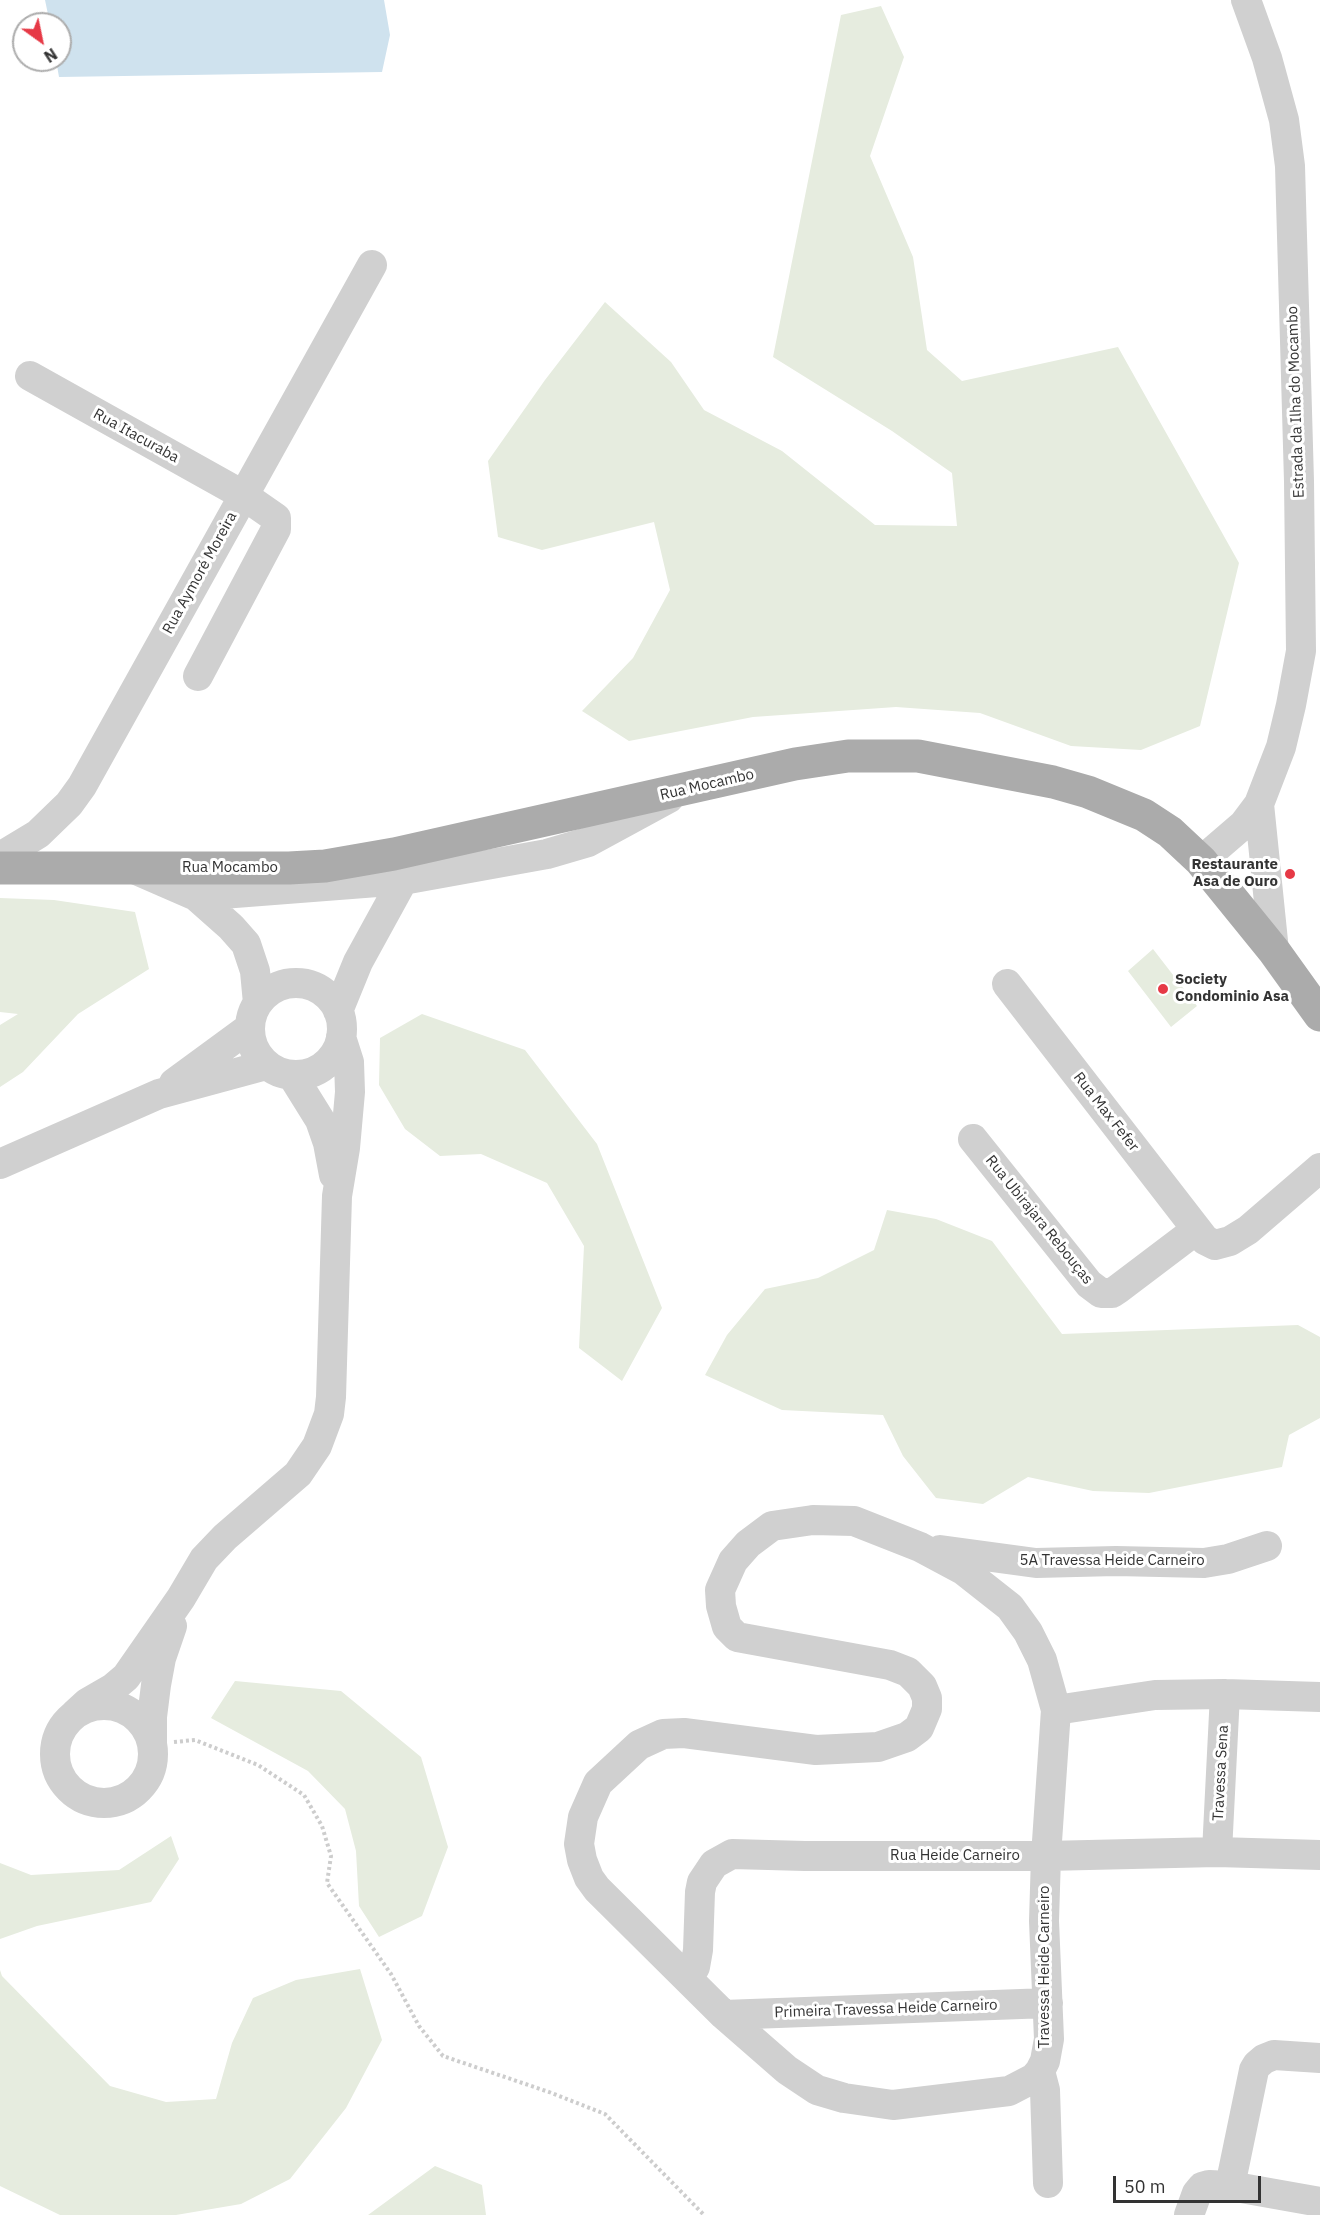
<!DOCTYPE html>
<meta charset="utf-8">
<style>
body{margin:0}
#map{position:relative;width:1320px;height:2215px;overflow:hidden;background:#fff;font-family:"IBM Plex Sans",sans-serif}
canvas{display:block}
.north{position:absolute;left:12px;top:12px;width:60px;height:60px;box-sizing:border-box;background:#fff;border:2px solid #adadad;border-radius:50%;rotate:147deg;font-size:16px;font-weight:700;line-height:24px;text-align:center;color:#333}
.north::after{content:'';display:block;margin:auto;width:21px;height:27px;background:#e63946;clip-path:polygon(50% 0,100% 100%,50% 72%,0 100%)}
.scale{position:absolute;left:1113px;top:2176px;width:148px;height:27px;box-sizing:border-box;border:3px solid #333;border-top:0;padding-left:8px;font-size:18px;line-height:21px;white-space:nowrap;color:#333;-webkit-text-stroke:4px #fff;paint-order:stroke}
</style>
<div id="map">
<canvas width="1320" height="2215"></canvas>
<div class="north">N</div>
<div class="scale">50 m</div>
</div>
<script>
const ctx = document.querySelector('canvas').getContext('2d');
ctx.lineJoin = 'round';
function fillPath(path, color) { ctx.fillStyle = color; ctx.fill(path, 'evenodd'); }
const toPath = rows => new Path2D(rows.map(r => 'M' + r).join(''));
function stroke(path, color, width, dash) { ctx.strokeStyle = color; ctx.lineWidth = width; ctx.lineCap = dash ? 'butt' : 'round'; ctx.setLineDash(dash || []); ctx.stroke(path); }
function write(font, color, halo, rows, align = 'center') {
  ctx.font = font + ' "IBM Plex Sans",sans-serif'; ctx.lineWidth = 6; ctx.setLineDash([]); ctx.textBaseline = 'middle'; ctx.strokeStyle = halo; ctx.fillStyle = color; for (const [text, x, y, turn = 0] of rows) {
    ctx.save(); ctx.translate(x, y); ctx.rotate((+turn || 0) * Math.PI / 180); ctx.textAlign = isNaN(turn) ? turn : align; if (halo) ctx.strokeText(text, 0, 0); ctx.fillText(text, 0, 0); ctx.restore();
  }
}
const green = toPath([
 [881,6,904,57,870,156,913,257,927,350,962,381,1118,347,1239,563,1200,726,1141,750,1071,746,980,713,896,707,753,717,629,741,582,711,633,658,670,590,654,522,542,550,498,537,488,461,545,380,605,302,671,362,704,410,782,451,875,525,957,526,952,473,892,431,773,357,841,15],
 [0,898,54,900,135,912,149,969,78,1014,23,1072,0,1087,0,1025,18,1014,0,1012],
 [1153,949,1197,1006,1171,1027,1128,971],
 [422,1014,525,1050,597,1144,662,1308,622,1381,579,1348,584,1246,547,1183,481,1154,440,1156,405,1129,379,1085,380,1038],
 [887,1210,936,1219,992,1241,1062,1334,1298,1325,1320,1337,1320,1418,1289,1435,1282,1467,1149,1493,1093,1491,1028,1477,983,1504,936,1498,903,1456,883,1415,782,1410,705,1375,727,1335,765,1289,818,1278,874,1250],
 [235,1681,341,1691,421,1757,448,1847,422,1916,379,1937,359,1906,356,1851,345,1809,308,1771,211,1718],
 [171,1836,179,1859,151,1902,37,1926,0,1939,0,1863,31,1875,119,1870],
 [360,1969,382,2040,346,2108,290,2179,241,2204,176,2215,60,2215,0,2186,0,1970,2,1976,110,2086,166,2102,216,2099,232,2043,253,1998,296,1980],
 [435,2166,482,2185,486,2215,368,2215]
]);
const water = toPath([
 [45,0,384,0,390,35,382,72,59,77,56,60,60,60,60,24,50,24]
]);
const path = toPath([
 [174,1742,195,1740,258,1765,304,1795,322,1826,331,1856,327,1883,391,1974,419,2026,443,2056,549,2092,605,2114,704,2215]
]);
const minor = toPath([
 [30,376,243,495,276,518,276,529,198,676],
 [1259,804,1274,951],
 [0,857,38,834,69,804,82,786,372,265],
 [1201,861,1244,824,1259,804,1281,747,1291,705,1301,651,1299,481,1290,166,1284,120,1267,58,1246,0],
 [134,869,196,896,231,927,246,944,255,971,258,1003],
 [196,896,403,880,547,854,588,842,669,798],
 '250 1029a46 46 0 1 1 92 0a46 46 0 1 1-92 0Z',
 [1007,984,1205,1240,1215,1245,1230,1241,1248,1230,1320,1168],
 [338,1011,358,962,403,880],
 [292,1075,320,1120,328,1143,334,1175],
 [174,1083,249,1028],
 [973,1139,1089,1284,1101,1293,1112,1293,1118,1289,1196,1230],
 [0,1164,159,1094,266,1065],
 [813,1520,854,1521,920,1547,963,1570,1010,1607,1028,1632,1042,1660,1056,1710,1046,1856,1044,1921,1049,2039,1045,2061,1040,2071,1034,2078,1009,2091,893,2105,844,2098,817,2090,787,2070,724,2015,597,1889,589,1878,582,1860,579,1844,583,1817,598,1783,639,1745,663,1734,684,1733,816,1750,878,1747,907,1737,919,1728,927,1709,927,1698,922,1686,908,1672,890,1665,737,1637,727,1627,721,1606,720,1590,733,1561,748,1544,772,1526,813,1520],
 [940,1550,1036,1563,1116,1561,1204,1563,1228,1559,1267,1546],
 '55 1754a49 49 0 1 1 98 0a49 49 0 1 1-98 0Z',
 [1056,1710,1155,1695,1225,1694,1320,1697],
 [75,1714,87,1703,113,1688,126,1677,181,1598,204,1559,225,1537,298,1474,317,1446,329,1414,331,1397,337,1196,345,1148,350,1092,349,1062,341,1037],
 [152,1744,152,1717,156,1685,161,1658,172,1626],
 [1217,1852,1225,1694],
 [688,1979,695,1967,698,1950,700,1892,702,1882,714,1864,732,1854,805,1856,1046,1856,1217,1852,1320,1855],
 [724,2015,1048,2003],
 [1040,2071,1045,2090,1048,2183],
 [1230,2186,1254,2070,1257,2065,1264,2059,1274,2055,1320,2058],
 [1189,2215,1197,2193,1202,2187,1209,2185,1230,2186,1320,2202]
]);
const major = toPath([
 [0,868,289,868,325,866,394,854,795,764,848,756,918,756,1053,782,1088,792,1144,815,1170,832,1201,861,1274,951,1320,1015]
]);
const markers = [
 [1290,874,6,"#e63946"],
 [1163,989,6,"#e63946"]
];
const streetNames = [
 ["Estrada da Ilha do Mocambo",1296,402,-92],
 ["Rua Itacuraba",136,436,29],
 ["Rua Aymoré Moreira",200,573,-61],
 ["Rua Mocambo",707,785,-13],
 ["Rua Mocambo",230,868],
 ["Rua Max Fefer",1106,1112,52],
 ["Rua Ubirajara Rebouças",1039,1220,51],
 ["5A Travessa Heide Carneiro",1112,1561],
 ["Travessa Sena",1221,1773,-87],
 ["Rua Heide Carneiro",955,1856],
 ["Travessa Heide Carneiro",1045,1967,-90],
 ["Primeira Travessa Heide Carneiro",886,2009,-2]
];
const poiNames = [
 ["Restaurante",1278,865],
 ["Asa de Ouro",1278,882],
 ["Society",1175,980,"left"],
 ["Condominio Asa",1175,997,"left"]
];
fillPath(green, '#e6ecdf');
fillPath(water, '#cfe2ee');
stroke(path, '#cdcdcd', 4, [3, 3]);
stroke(minor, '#d0d0d0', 30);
stroke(major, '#ababab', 33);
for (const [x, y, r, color] of markers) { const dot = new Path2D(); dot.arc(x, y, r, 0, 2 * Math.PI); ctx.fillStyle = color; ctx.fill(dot); stroke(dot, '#fff', 2); }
write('15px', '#333', '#fff', streetNames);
write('bold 15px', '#333', '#fff', poiNames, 'right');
</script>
